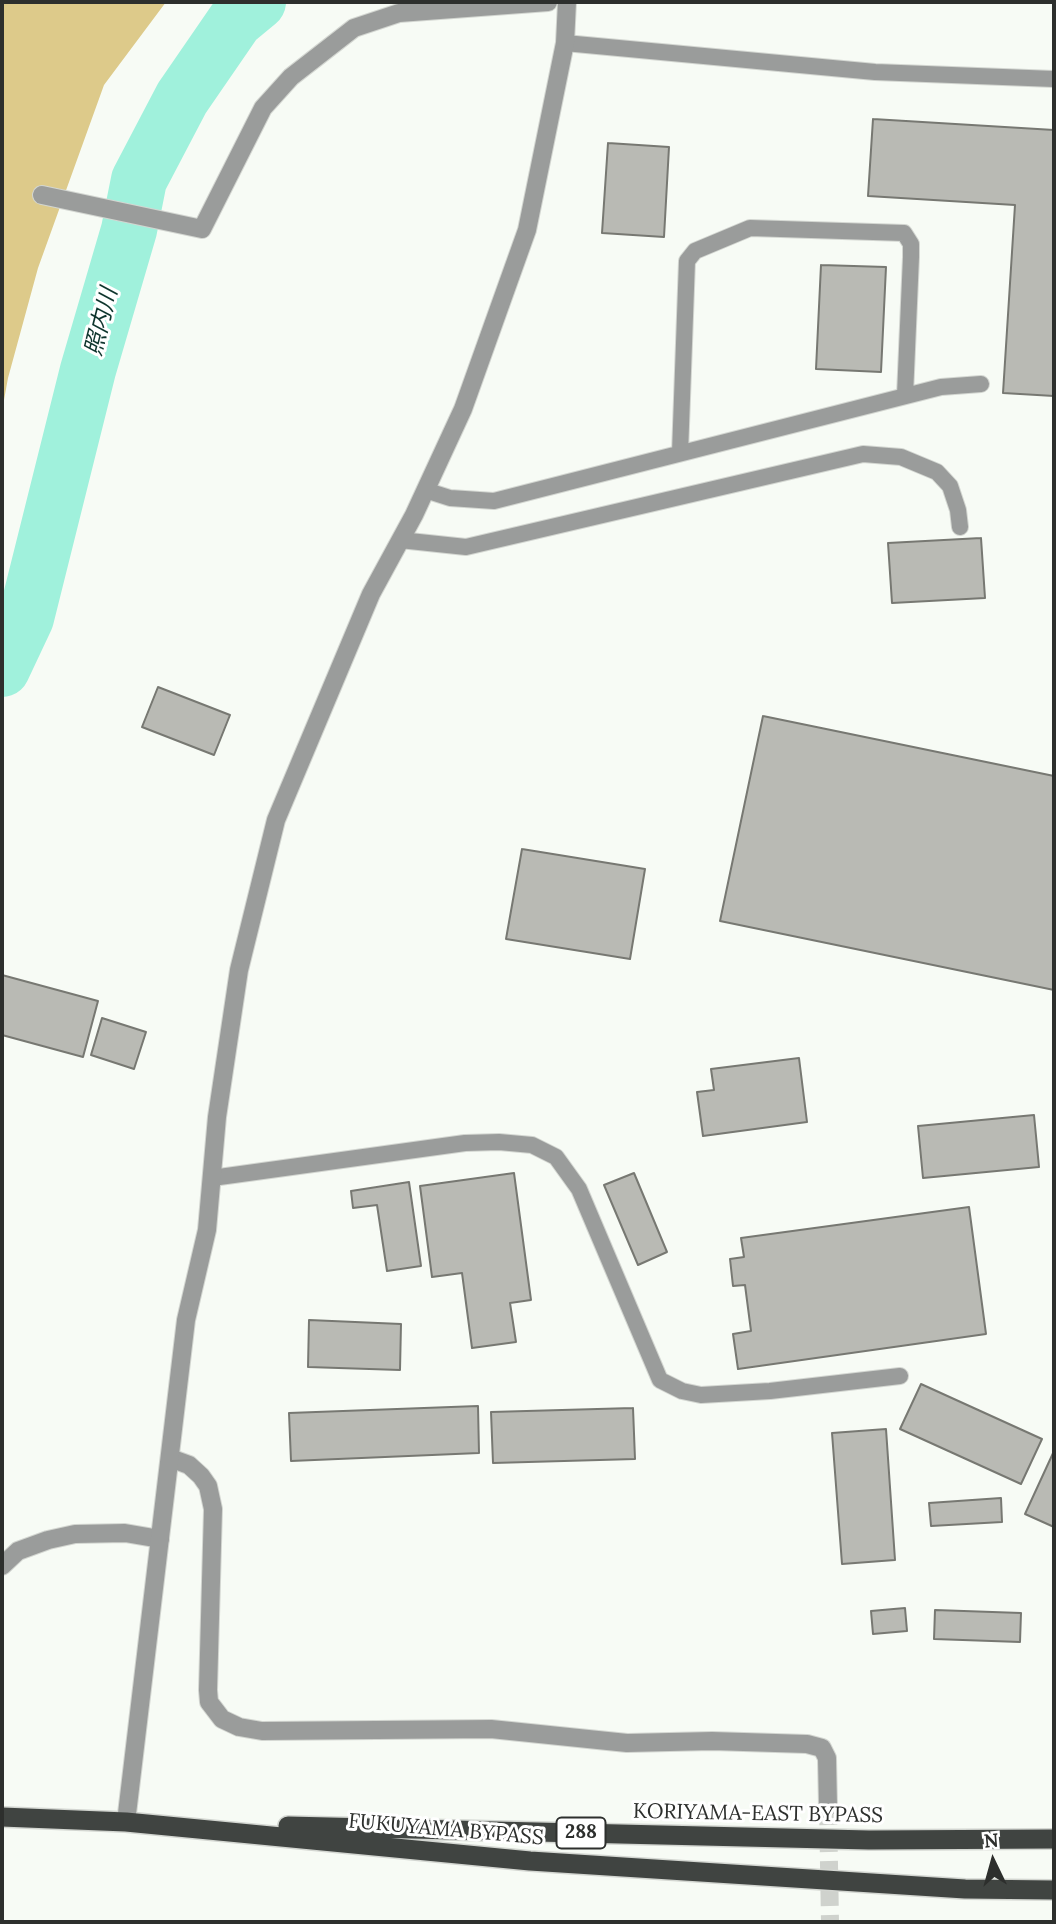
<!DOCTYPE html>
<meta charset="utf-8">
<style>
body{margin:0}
#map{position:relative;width:1056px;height:1924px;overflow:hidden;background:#f7fbf5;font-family:Lora,serif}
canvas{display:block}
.frame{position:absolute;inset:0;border:4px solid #2d2f2d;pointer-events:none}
.north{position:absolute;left:958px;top:1826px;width:70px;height:70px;-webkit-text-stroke:5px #fff;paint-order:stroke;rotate:355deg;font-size:19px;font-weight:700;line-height:28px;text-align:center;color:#2d2f2d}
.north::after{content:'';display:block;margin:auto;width:24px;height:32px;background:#2d2f2d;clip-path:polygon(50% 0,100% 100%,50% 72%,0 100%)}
</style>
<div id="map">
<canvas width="1056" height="1924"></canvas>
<div class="frame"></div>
<div class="north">N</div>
</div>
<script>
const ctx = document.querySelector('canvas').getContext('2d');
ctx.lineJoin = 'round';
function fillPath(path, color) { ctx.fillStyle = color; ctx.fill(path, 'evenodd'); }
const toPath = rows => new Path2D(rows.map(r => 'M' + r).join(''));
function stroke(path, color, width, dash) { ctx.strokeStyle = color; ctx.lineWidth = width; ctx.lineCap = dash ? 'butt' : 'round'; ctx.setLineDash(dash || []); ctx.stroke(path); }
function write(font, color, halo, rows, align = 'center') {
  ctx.font = font + ' Lora,"Noto Sans JP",serif'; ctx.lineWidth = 6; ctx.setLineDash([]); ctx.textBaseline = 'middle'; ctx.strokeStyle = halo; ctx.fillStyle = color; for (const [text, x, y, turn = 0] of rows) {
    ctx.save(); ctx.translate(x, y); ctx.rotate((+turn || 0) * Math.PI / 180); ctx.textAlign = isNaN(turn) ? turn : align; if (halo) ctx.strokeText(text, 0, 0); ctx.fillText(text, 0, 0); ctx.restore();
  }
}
const forest = toPath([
 [2,2,166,2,104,85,38,268,8,378,2,411]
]);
const river = toPath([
 [2,669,26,618,88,370,129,230,139,180,182,98,235,21,258,2]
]);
const building = toPath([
 [873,119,1054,130,1054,396,1003,393,1015,205,868,196,873,119],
 [608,143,669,147,664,237,602,233,608,143],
 [821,265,886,267,881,372,816,369,821,265],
 [981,538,985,598,892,603,888,543,981,538],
 [158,687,230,715,214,755,142,727,158,687],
 [763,716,1054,776,1054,990,720,921,763,716],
 [522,849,645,869,630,959,506,939,522,849],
 [2,975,98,1001,83,1057,2,1035,2,975],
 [102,1018,146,1032,134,1069,91,1055,102,1018],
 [799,1058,807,1122,703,1136,697,1092,714,1090,711,1069,799,1058],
 [1034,1115,1039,1167,923,1178,918,1126,1034,1115],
 [514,1173,531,1300,510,1303,516,1342,472,1348,462,1273,432,1277,420,1186,514,1173],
 [634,1173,667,1252,638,1265,604,1185,634,1173],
 [409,1182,421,1266,387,1271,377,1205,353,1208,351,1191,409,1182],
 [969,1207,986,1334,738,1369,733,1334,751,1331,745,1285,733,1286,730,1259,744,1257,741,1238,969,1207],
 [309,1320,401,1324,400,1370,308,1367,309,1320],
 [921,1384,1042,1439,1021,1484,900,1429,921,1384],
 [478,1406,479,1453,291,1461,289,1413,478,1406],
 [633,1408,635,1459,493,1463,491,1412,633,1408],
 [886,1429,895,1560,842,1564,832,1433,886,1429],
 [1054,1451,1054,1527,1025,1514,1054,1451],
 [1001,1498,1002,1522,931,1526,929,1503,1001,1498],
 [905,1608,907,1631,873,1634,871,1611,905,1608],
 [935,1610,1021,1613,1020,1642,934,1639,935,1610]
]);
const minorTunnel = toPath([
 [828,1807,830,1922]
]);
const service = toPath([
 [565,43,875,72,1054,79],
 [680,453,687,261,695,251,750,228,904,233,911,244,911,257,905,395],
 [425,490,450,498,494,501,941,387,981,384],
 [400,540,466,547,863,454,901,457,937,472,950,486,958,510,960,527],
 [212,1178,465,1143,499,1142,532,1145,556,1157,579,1189,660,1380,682,1391,701,1395,770,1391,900,1376]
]);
const minor = toPath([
 [42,195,202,229,263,108,291,77,354,28,399,13,548,2],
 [170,1458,189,1465,201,1476,208,1486,213,1509,208,1690,209,1702,222,1719,239,1727,262,1731,491,1729,627,1743,712,1741,807,1744,822,1748,827,1758,828,1807],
 [2,1566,18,1551,48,1540,75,1534,125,1533,160,1539]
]);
const tertiary = toPath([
 [126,1822,186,1320,207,1230,217,1117,239,970,276,820,371,594,414,515,463,409,527,230,565,43,567,2]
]);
const trunk = toPath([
 [2,1817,126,1822,530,1861,965,1889,1054,1890],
 [288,1826,869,1840,1054,1839]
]);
const shields = [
 [581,1833,49]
];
const shieldNames = [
 ["288",581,1833]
];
const streetNames = [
 ["KORIYAMA-EAST BYPASS",758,1814,1],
 ["FUKUYAMA BYPASS",446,1830,5]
];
const waterNames = [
 ["照内川",102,322,-76]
];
fillPath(forest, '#ddca8a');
stroke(river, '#a0f1dc', 56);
fillPath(building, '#b9bab4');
stroke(building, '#777872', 2);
stroke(minorTunnel, '#cfd2cd', 18, [18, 9]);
stroke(service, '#d3d6d1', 18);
stroke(minor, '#d3d6d1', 20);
stroke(tertiary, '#d3d6d1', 20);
stroke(trunk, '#d3d6d1', 22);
stroke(service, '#9a9c9b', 16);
stroke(minor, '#9a9c9b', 18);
stroke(tertiary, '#9a9c9b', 18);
stroke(trunk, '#404441', 19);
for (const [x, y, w] of shields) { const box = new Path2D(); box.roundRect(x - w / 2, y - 15.5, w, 31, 5); ctx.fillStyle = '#fff'; ctx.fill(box); stroke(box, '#2d2f2d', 2); }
write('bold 19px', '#2d2f2d', null, shieldNames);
write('21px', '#2d2f2d', '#fff', streetNames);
write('italic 23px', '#0e352d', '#fff', waterNames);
</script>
